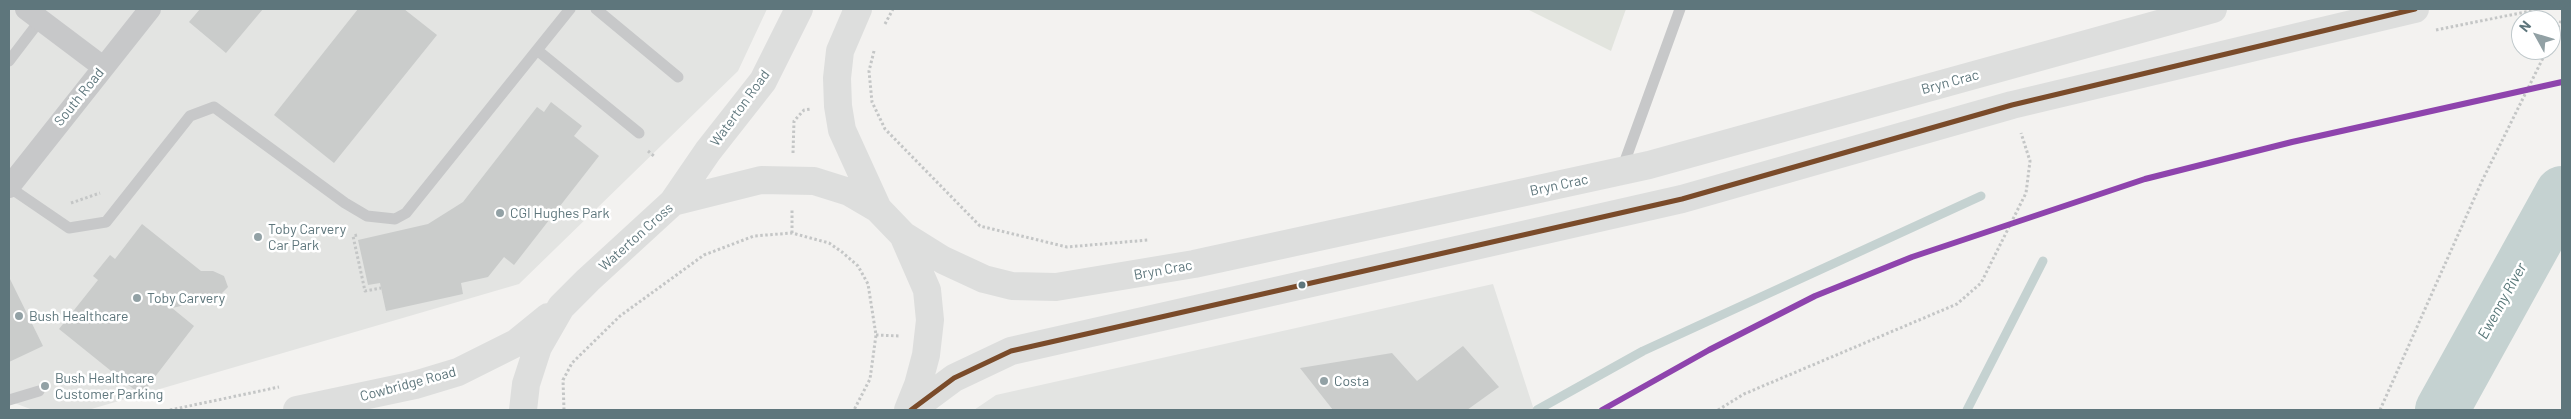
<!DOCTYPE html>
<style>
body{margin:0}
#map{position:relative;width:2571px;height:419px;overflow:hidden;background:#f3f2f0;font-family:Barlow,sans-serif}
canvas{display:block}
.frame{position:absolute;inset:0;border:10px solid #5e767c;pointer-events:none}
.north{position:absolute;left:2511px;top:10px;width:50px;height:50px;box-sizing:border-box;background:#fff;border:1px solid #bfc8cb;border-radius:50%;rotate:309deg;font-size:14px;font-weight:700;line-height:20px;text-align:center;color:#5e767c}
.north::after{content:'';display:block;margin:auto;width:18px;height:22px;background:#92a1a5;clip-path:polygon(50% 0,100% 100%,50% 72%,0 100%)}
</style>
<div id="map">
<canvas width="2571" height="419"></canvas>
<div class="frame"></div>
<div class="north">N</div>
</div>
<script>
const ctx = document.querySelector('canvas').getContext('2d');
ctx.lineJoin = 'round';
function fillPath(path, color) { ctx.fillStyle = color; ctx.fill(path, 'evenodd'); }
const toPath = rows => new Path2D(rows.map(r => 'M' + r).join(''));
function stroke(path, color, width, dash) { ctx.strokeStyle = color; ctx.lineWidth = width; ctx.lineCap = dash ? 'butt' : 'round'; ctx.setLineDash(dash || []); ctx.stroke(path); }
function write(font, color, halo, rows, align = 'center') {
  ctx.font = font + ' Barlow,sans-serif'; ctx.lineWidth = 5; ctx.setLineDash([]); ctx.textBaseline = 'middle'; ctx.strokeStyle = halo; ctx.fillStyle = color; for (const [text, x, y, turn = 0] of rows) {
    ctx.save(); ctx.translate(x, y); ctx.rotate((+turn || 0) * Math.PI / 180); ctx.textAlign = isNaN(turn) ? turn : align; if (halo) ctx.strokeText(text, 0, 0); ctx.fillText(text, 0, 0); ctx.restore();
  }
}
const built = toPath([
 [9,9,767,9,738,71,519,284,88,410,33,410,9,401],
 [1493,284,1534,410,974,410,996,395]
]);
const green = toPath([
 [1527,9,1626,9,1611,51]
]);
const stream = toPath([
 [1537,410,1643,351,1981,196],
 [1967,410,2043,261]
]);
const river = toPath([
 [2442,410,2562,193]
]);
const building = toPath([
 [200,9,263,9,226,53,189,22],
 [358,9,404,9,437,35,334,163,274,115],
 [551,102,582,126,574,136,599,156,514,265,504,257,488,277,461,283,463,294,386,311,380,283,368,285,358,240,428,224,463,202,537,107,544,112],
 [142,224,201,271,213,271,224,276,228,287,217,298,172,308,194,326,141,395,59,329,98,280,93,276,110,255,115,259],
 [9,277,43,346,9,362],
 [1463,346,1499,387,1467,410,1333,410,1300,368,1392,353,1417,381]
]);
const path = toPath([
 [885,24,893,9],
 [2436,30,2540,9],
 [2551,41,2562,19],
 [874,51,869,71,872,102,885,129,980,226,1067,247,1148,240],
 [648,151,655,157],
 [793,153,794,121,804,110,811,109],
 [71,203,100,193],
 [792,233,792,209],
 [357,235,353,236,365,291,381,288],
 [876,335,900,336],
 [170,410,279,387],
 [564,410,563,380,572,363,620,316,704,255,754,236,792,233,829,243,842,252,858,266,868,284,876,335,870,379,854,410],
 [1718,410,1744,394,1957,304,1981,283,2026,193,2030,161,2021,133],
 [2380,410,2482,181,2547,50]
]);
const lane = toPath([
 [596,9,678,77],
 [537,50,639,133],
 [9,61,41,19],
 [1622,169,1680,9],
 [9,187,69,228,106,222,190,116,214,107,345,203,367,216,395,219,406,213,570,9],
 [9,400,39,391]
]);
const street = toPath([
 [26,9,103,67],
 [9,187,150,9]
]);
const primary = toPath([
 [858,9,840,51,837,78,838,106,842,130,878,209],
 [673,202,708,151,763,81,799,9],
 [903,235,943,260,984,279,1012,286,1056,287,1194,264,1649,165,2213,9],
 [297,410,415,385,458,372,516,343,548,317],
 [523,410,526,384,538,347,561,307,588,280,673,202,761,180,814,181,849,192,878,209,903,235,927,290,930,320,926,355,918,385,908,410],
 [911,410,954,378,1011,351,1682,199,2012,105,2415,9]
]);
const bus1 = toPath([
 [911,410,954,378,1011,351,1682,199,2012,105,2415,9]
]);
const rail1 = toPath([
 [1602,410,1709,350,1815,296,1912,257,2145,179,2292,142,2562,82]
]);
const markers = [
 [500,213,5,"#92a1a5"],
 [258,237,5,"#92a1a5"],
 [1302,285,4.5,"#5e767c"],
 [137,298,5,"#92a1a5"],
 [19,316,5,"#92a1a5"],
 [1324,381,5,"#92a1a5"],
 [45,386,5,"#92a1a5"]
];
const streetNames = [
 ["Bryn Crac",1950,82,-15],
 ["South Road",79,97,-51],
 ["Waterton Road",740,108,-54],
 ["Bryn Crac",1559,185,-12],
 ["Waterton Cross",636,237,-42],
 ["Bryn Crac",1163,270,-10],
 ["Cowbridge Road",408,384,-15]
];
const poiNames = [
 ["CGI Hughes Park",510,213],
 ["Toby Carvery",268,229],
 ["Car Park",268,245],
 ["Toby Carvery",147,298],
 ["Bush Healthcare",29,316],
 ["Bush Healthcare",55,378],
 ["Customer Parking",55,394],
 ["Costa",1334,381]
];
const waterNames = [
 ["Ewenny River",2502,301,-61]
];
fillPath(built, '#e3e4e2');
fillPath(green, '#e2e4de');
stroke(stream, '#c5d2d1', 9);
stroke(river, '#c5d2d1', 54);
fillPath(building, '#cacccb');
stroke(path, '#c4c6c6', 3, [2.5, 2.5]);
stroke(lane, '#c7c8c9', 11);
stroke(street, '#c7c8c9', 22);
stroke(primary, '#dddedd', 28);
stroke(bus1, '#7a4b2a', 5);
stroke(rail1, '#8e44ad', 6);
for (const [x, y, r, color] of markers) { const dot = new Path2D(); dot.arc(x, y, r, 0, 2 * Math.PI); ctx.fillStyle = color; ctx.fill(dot); stroke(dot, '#fff', 2); }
write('14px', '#5e767c', '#fff', streetNames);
write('14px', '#5e767c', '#fff', poiNames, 'left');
write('italic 15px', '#587778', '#fff', waterNames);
</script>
